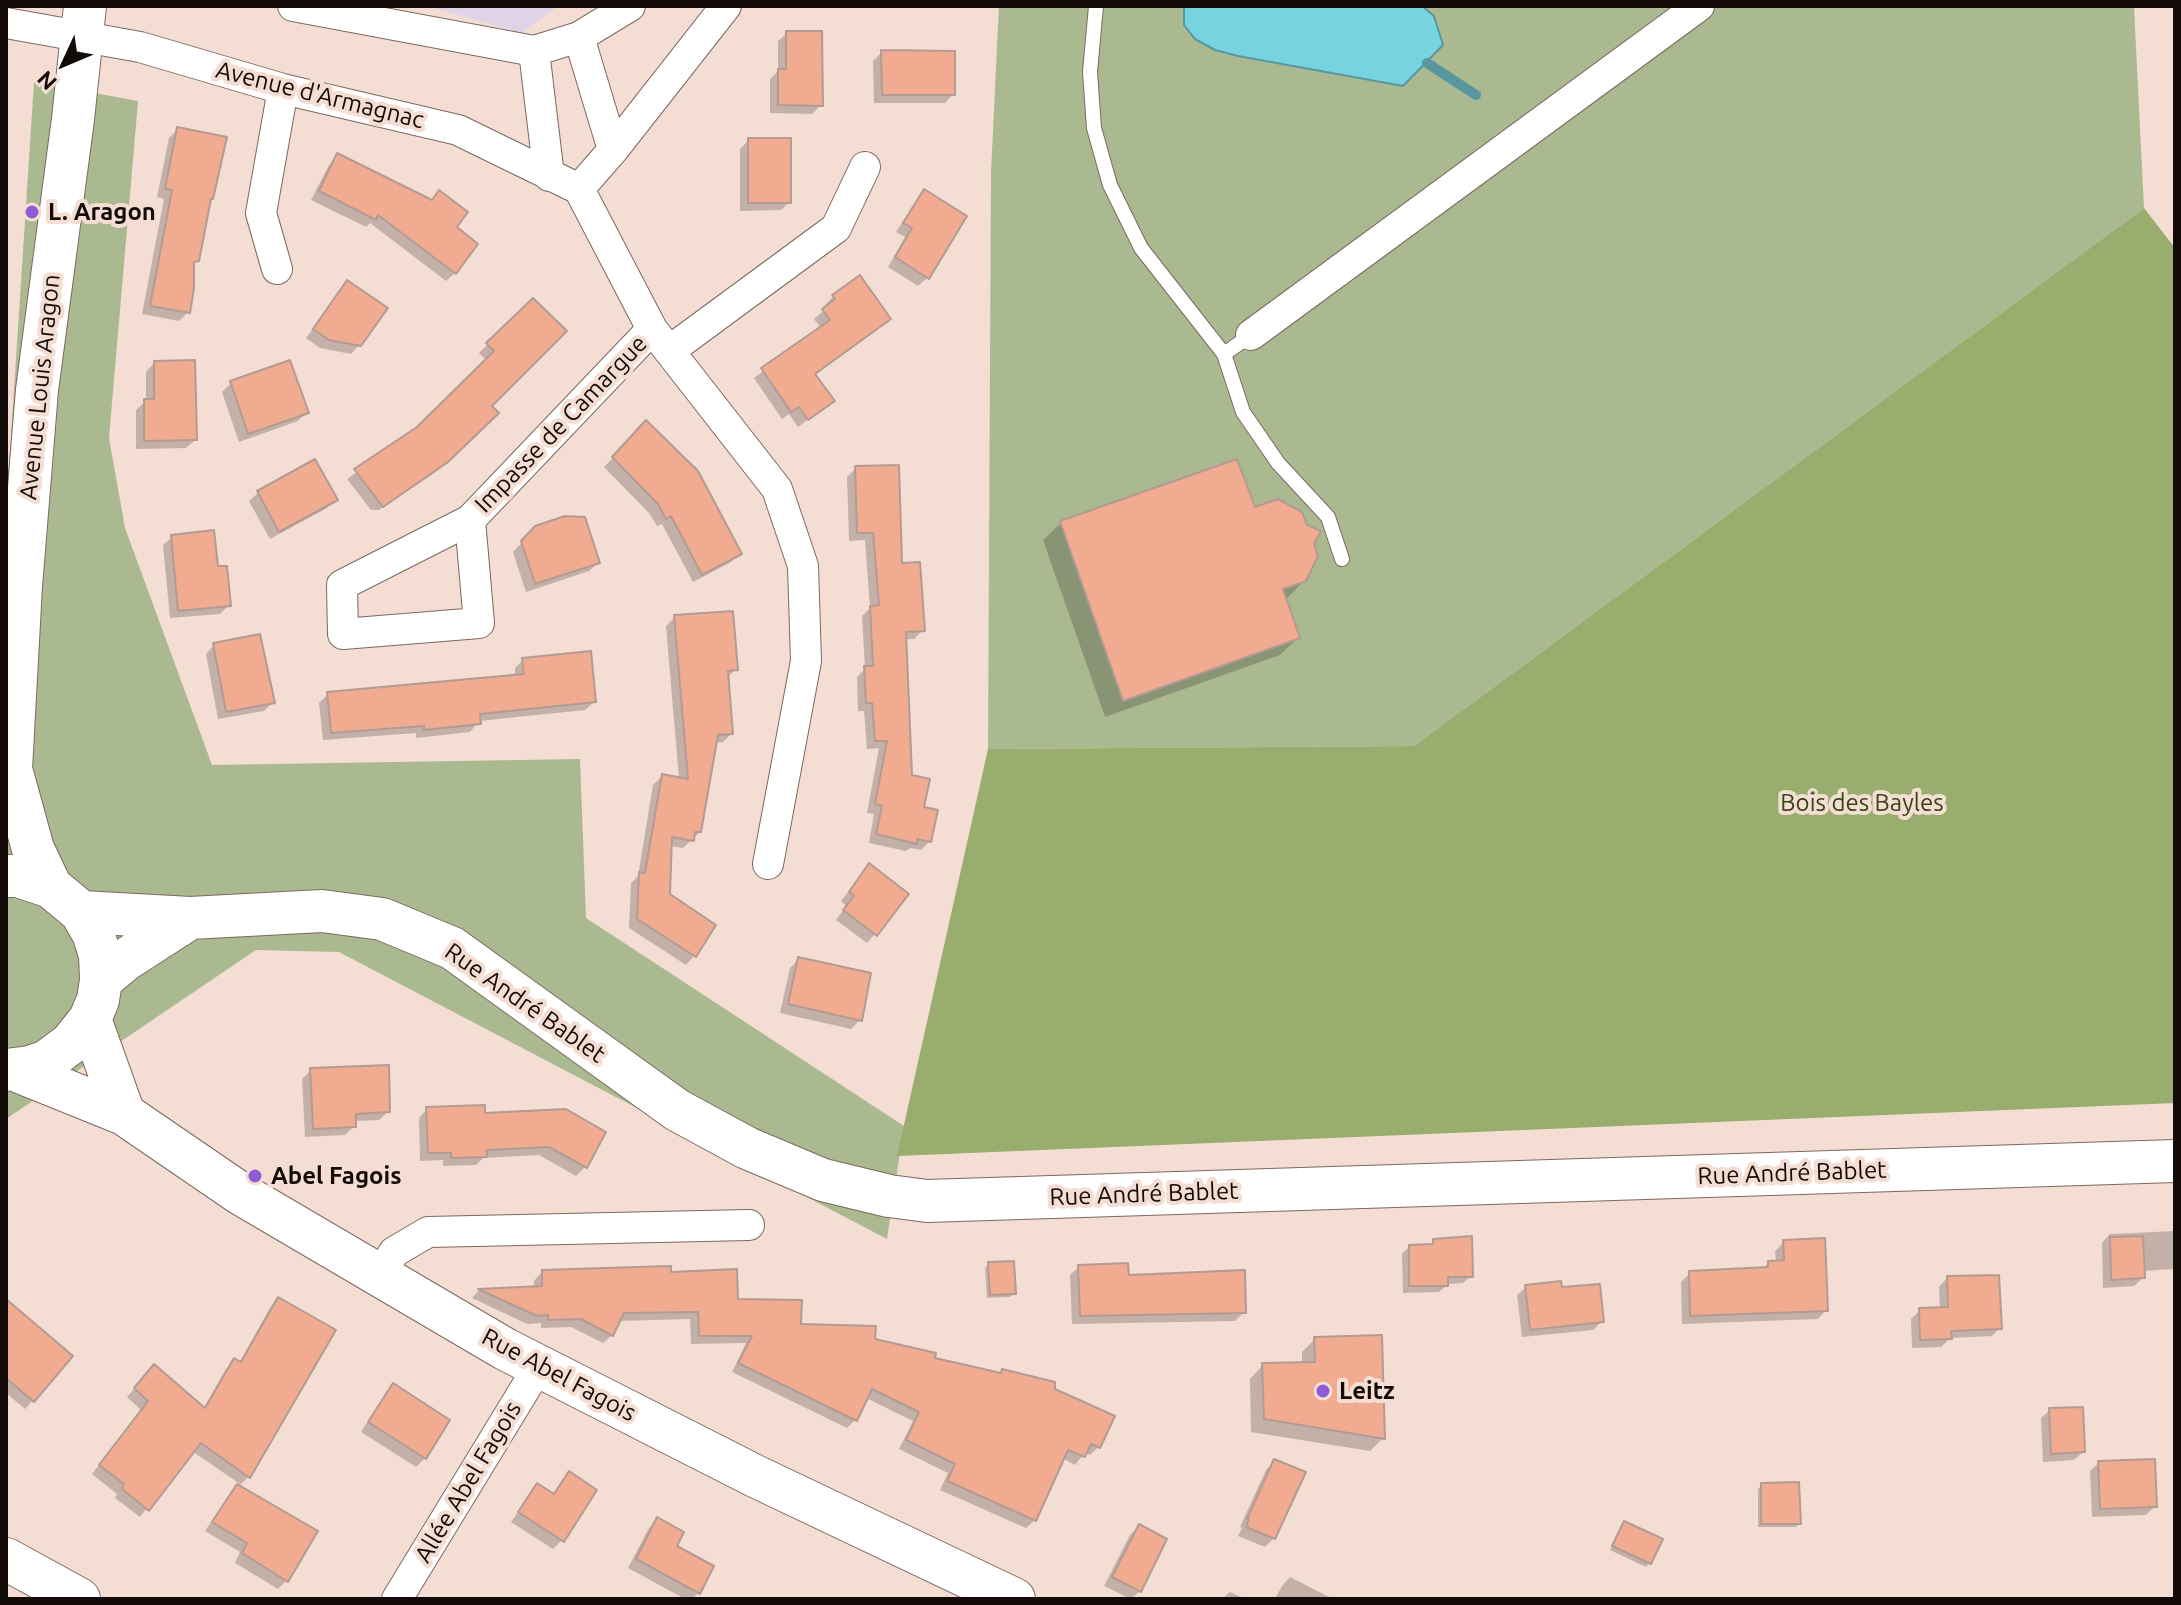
<!DOCTYPE html>
<meta charset="utf-8">
<style>
body{margin:0}
#map{position:relative;width:2181px;height:1605px;overflow:hidden;background:#f4ddd2;font-family:Ubuntu,sans-serif}
canvas{display:block}
.frame{position:absolute;inset:0;border:8px solid #130b08;pointer-events:none}
.north{position:absolute;left:24px;top:24px;width:80px;height:80px;-webkit-text-stroke:6px #f4ddd2;paint-order:stroke;rotate:226deg;font-size:22px;font-weight:700;line-height:32px;text-align:center;color:#130b08}
.north::after{content:'';display:block;margin:auto;width:28px;height:36px;background:#130b08;clip-path:polygon(50% 0,100% 100%,50% 72%,0 100%)}
</style>
<div id="map">
<canvas width="2181" height="1605"></canvas>
<div class="frame"></div>
<div class="north">N</div>
</div>
<script>
const ctx = document.querySelector('canvas').getContext('2d');
ctx.lineJoin = 'round';
function fillPath(path, color) { ctx.fillStyle = color; ctx.fill(path, 'evenodd'); }
const toPath = rows => new Path2D(rows.map(r => 'M' + r).join(''));
function stroke(path, color, width, dash) { ctx.strokeStyle = color; ctx.lineWidth = width; ctx.lineCap = dash ? 'butt' : 'round'; ctx.setLineDash(dash || []); ctx.stroke(path); }
function write(font, color, halo, rows, align = 'center') {
  ctx.font = font + ' Ubuntu,sans-serif'; ctx.lineWidth = 8; ctx.setLineDash([]); ctx.textBaseline = 'middle'; ctx.strokeStyle = halo; ctx.fillStyle = color; for (const [text, x, y, turn = 0] of rows) {
    ctx.save(); ctx.translate(x, y); ctx.rotate((+turn || 0) * Math.PI / 180); ctx.textAlign = isNaN(turn) ? turn : align; if (halo) ctx.strokeText(text, 0, 0); ctx.fillText(text, 0, 0); ctx.restore();
  }
}
const commercial = toPath([
 [427,6,558,6,521,33]
]);
const green = toPath([
 [999,6,2134,6,2144,208,1414,746,988,749,991,172],
 [34,82,138,101,109,438,125,528,212,765,580,759,586,918,904,1126,887,1239,339,952,256,950,6,1119,6,473,9,467]
]);
const forest = toPath([
 [2144,208,2175,248,2175,1103,897,1156,988,749,1414,746]
]);
const water = toPath([
 [1184,6,1422,6,1434,16,1443,45,1403,86,1238,56,1215,50,1195,39,1184,25,1184,6]
]);
const shadow = toPath([
 [787,33,821,105,812,114,770,113,770,79,778,71,778,41],
 [882,52,953,94,945,103,874,103,873,61],
 [178,129,208,202,197,260,192,266,188,312,179,321,142,314,164,199,157,197,169,138],
 [749,140,789,202,781,210,740,211,740,149],
 [338,156,454,227,455,273,446,281,370,223,366,227,311,200,329,165],
 [925,192,964,216,927,278,918,286,888,267,905,237,896,232,916,201],
 [347,283,360,344,351,354,320,348,306,338],
 [833,297,889,319,814,375,832,401,798,427,789,414,782,419,754,378,821,328,814,319,827,308,825,305],
 [533,300,489,406,496,413,437,471,379,510,371,510,347,479,418,429,487,361,479,353],
 [154,363,195,440,186,448,136,449,136,410,146,401,146,372],
 [289,363,307,412,298,421,239,442,222,392,231,383],
 [646,423,740,553,731,562,693,582,662,524,657,526,649,513,604,467],
 [856,468,900,565,923,630,914,639,904,639,910,777,930,841,921,850,910,848,906,851,869,843,874,814,867,813,879,748,867,749,864,711,858,711,857,677,865,669,862,616,870,608,865,540,849,541,847,477],
 [258,493,335,499,327,508,270,539,249,501],
 [1254,510,1311,544,1305,580,1286,599,1298,638,1280,655,1105,717,1043,540,1061,523],
 [536,528,598,563,589,571,526,592,513,552],
 [172,537,216,568,228,606,220,614,170,618,163,545],
 [675,617,736,669,727,678,731,734,723,742,715,743,700,832,683,848,669,846,668,895,714,925,694,956,686,965,629,928,631,883,638,876,653,785,662,776,679,779,666,626],
 [214,645,273,702,264,711,218,719,206,654],
 [523,660,594,702,585,710,479,721,470,732,416,738,416,733,323,740,319,703,328,694,515,677,515,668],
 [861,875,875,934,867,943,836,920,846,906,841,901],
 [798,960,860,1020,851,1029,780,1013,790,968],
 [311,1070,388,1112,379,1120,354,1121,354,1126,345,1135,305,1137,302,1079],
 [427,1109,483,1115,604,1132,585,1167,576,1176,539,1155,483,1158,476,1165,443,1166,443,1160,420,1161,419,1118],
 [2175,1231,2175,1269,2143,1271,2143,1278,2134,1286,2103,1288,2102,1243,2110,1234],
 [1434,1241,1471,1276,1463,1283,1448,1284,1439,1292,1403,1293,1402,1254,1410,1246,1429,1246],
 [1784,1242,1826,1310,1818,1319,1682,1324,1681,1282,1690,1273,1762,1270,1769,1262,1776,1262,1775,1251],
 [989,1264,1014,1293,1010,1297,987,1298,985,1268],
 [1079,1267,1127,1277,1244,1312,1235,1321,1072,1324,1070,1275],
 [542,1272,669,1274,799,1326,873,1340,932,1360,999,1375,1002,1372,1053,1391,1098,1447,1090,1455,1085,1453,1075,1465,1062,1458,1035,1520,1026,1528,940,1490,948,1473,899,1449,913,1421,866,1398,855,1420,847,1428,732,1372,746,1343,691,1344,690,1319,618,1321,612,1335,603,1343,571,1327,541,1328,541,1323,527,1324,472,1298,479,1290,534,1288,534,1281],
 [1947,1278,2000,1328,1992,1336,1950,1338,1941,1347,1912,1348,1911,1319,1920,1310,1940,1310,1939,1287],
 [1526,1287,1560,1289,1602,1321,1593,1330,1522,1337,1517,1295],
 [278,1299,249,1476,238,1487,286,1581,278,1589,235,1563,240,1552,205,1531,229,1495,240,1484,192,1451,140,1517,115,1498,117,1494,92,1474,141,1410,127,1397,146,1375,203,1409,226,1369,235,1361,239,1363,270,1308],
 [6,1301,33,1400,25,1409,6,1393],
 [1315,1339,1383,1438,1370,1451,1251,1432,1250,1379,1263,1365,1302,1365,1302,1352],
 [393,1386,425,1458,416,1467,361,1432,385,1394],
 [2050,1410,2083,1452,2074,1460,2043,1462,2041,1418],
 [1275,1461,1274,1538,1265,1547,1238,1536,1242,1528,1240,1527,1266,1470],
 [2099,1463,2155,1506,2146,1515,2092,1517,2090,1471],
 [569,1474,562,1540,553,1549,511,1522,537,1486,552,1495],
 [1762,1485,1799,1523,1796,1527,1758,1527,1758,1489],
 [658,1519,698,1593,692,1599,685,1599,628,1568,649,1528],
 [1624,1524,1649,1563,1646,1567,1610,1550],
 [1139,1526,1140,1591,1131,1599,1104,1586,1130,1535],
 [1290,1577,1333,1599,1275,1599,1282,1586],
 [1230,1592,1245,1599,1222,1599]
]);
const stream = toPath([
 [1427,63,1476,95]
]);
const building = toPath([
 [786,31,822,31,823,106,778,105,778,69,786,69,786,31],
 [881,50,955,51,955,95,882,95,881,50],
 [177,127,227,137,213,199,211,199,199,261,194,262,194,288,190,313,150,306,172,190,165,189,177,127],
 [748,138,791,138,791,203,748,203,748,138],
 [337,153,432,200,439,190,468,212,457,227,478,244,456,274,378,215,376,220,319,191,337,153],
 [924,189,967,216,929,279,895,257,912,228,903,223,924,189],
 [860,275,891,319,815,374,835,401,808,420,799,407,791,412,761,368,830,320,822,309,835,299,832,295,860,275],
 [347,280,388,308,361,346,329,340,313,329,347,280],
 [533,298,567,331,492,406,499,413,448,462,383,507,354,469,417,427,494,351,486,343,533,298],
 [195,360,197,440,144,441,144,399,154,399,154,361,195,360],
 [290,360,309,413,248,434,230,381,290,360],
 [646,420,698,471,742,554,702,575,671,516,666,519,658,504,612,457,646,420],
 [315,459,338,500,279,532,257,491,315,459],
 [1237,459,1255,507,1278,499,1302,512,1307,525,1321,531,1314,544,1318,556,1306,581,1283,589,1300,638,1123,701,1060,521,1237,459],
 [899,465,902,563,920,562,925,631,906,632,912,775,930,779,924,807,938,810,931,842,917,839,917,844,876,834,882,806,875,804,887,741,875,741,872,703,866,703,864,666,873,666,870,606,879,605,873,533,857,533,855,466,899,465],
 [565,516,585,517,600,563,535,584,521,541,535,526,565,516],
 [214,530,218,566,227,566,231,606,178,611,171,535,214,530],
 [733,611,738,670,728,671,733,734,718,735,701,832,695,832,694,841,672,837,670,894,716,925,696,957,637,919,639,872,645,873,662,774,688,779,674,615,733,611],
 [260,634,275,703,226,712,213,643,260,634],
 [591,651,596,702,480,714,481,724,424,730,424,726,331,733,327,692,524,674,522,658,591,651],
 [869,863,909,894,877,936,843,910,854,896,849,892,869,863],
 [798,957,871,973,862,1021,788,1004,798,957],
 [389,1065,390,1112,356,1114,356,1127,313,1129,310,1068,389,1065],
 [485,1105,485,1113,566,1109,606,1132,587,1168,549,1147,487,1150,487,1157,451,1158,451,1153,428,1153,426,1107,485,1105],
 [1472,1236,1473,1277,1448,1277,1448,1286,1409,1286,1409,1245,1433,1244,1433,1239,1472,1236],
 [2143,1236,2145,1278,2111,1280,2110,1237,2143,1236],
 [1825,1238,1828,1311,1690,1316,1689,1271,1768,1267,1768,1261,1784,1260,1783,1240,1825,1238],
 [1014,1261,1016,1294,990,1295,988,1262,1014,1261],
 [1128,1263,1129,1275,1245,1270,1246,1313,1080,1316,1078,1265,1128,1263],
 [671,1266,671,1272,737,1269,738,1299,802,1300,801,1324,876,1326,875,1339,936,1353,935,1358,1001,1373,1002,1369,1055,1382,1055,1389,1115,1416,1100,1448,1091,1444,1085,1457,1068,1450,1036,1521,947,1481,955,1464,906,1440,919,1412,872,1389,857,1421,738,1363,752,1336,699,1336,698,1312,624,1313,613,1336,581,1319,548,1320,548,1315,537,1316,478,1289,542,1286,542,1270,671,1266],
 [1999,1275,2002,1329,1951,1331,1952,1339,1920,1340,1919,1308,1948,1307,1947,1276,1999,1275],
 [1561,1281,1562,1287,1600,1284,1604,1322,1530,1330,1525,1285,1561,1281],
 [278,1297,336,1330,250,1478,201,1443,149,1511,122,1489,124,1484,99,1465,148,1401,134,1388,154,1364,205,1408,234,1358,241,1362,278,1297],
 [6,1299,73,1356,34,1402,6,1378,6,1299],
 [1382,1335,1385,1439,1264,1419,1262,1363,1315,1362,1314,1337,1382,1335],
 [393,1383,450,1420,426,1459,368,1422,393,1383],
 [2083,1407,2085,1452,2051,1454,2049,1408,2083,1407],
 [1274,1459,1306,1472,1275,1539,1246,1527,1249,1519,1247,1519,1274,1459],
 [2155,1459,2157,1507,2100,1509,2098,1461,2155,1459],
 [569,1471,597,1490,564,1542,518,1512,537,1483,554,1494,569,1471],
 [1799,1482,1801,1524,1761,1524,1761,1483,1799,1482],
 [237,1484,318,1531,288,1582,242,1553,247,1543,212,1522,237,1484],
 [657,1517,684,1532,677,1546,714,1566,700,1594,636,1559,657,1517],
 [1624,1521,1663,1539,1651,1564,1612,1546,1624,1521],
 [1139,1524,1167,1539,1141,1592,1112,1577,1139,1524]
]);
const lane = toPath([
 [1096,6,1090,72,1094,128,1110,185,1141,248,1224,354,1251,335],
 [1224,354,1243,412,1278,463,1328,517,1342,559]
]);
const street = toPath([
 [293,6,534,51,579,37,630,6],
 [6,23,140,47,283,89,458,130,579,189,613,150,726,6],
 [579,37,613,150],
 [534,51,549,176],
 [579,189,652,329,777,489,803,566,806,661,768,864],
 [277,269,261,213,283,89],
 [1251,335,1699,6],
 [669,351,836,228,865,167],
 [470,520,342,585,343,634,479,623,470,520,652,329],
 [379,1276,394,1252,428,1232,749,1225],
 [397,1599,539,1366]
]);
const secondary = toPath([
 [6,876,18,876,51,887,81,912,93,933,100,955,101,980,98,1000,90,1019,71,1043,47,1061,30,1067,6,1070],
 [51,887,33,849,11,769,21,586,37,390,73,119,85,6],
 [81,912,190,918,322,911,382,919,452,948,677,1110,747,1148,823,1180,889,1196,927,1201,2175,1161],
 [101,980,125,960,190,918],
 [90,1019,124,1114],
 [15,1070,124,1114,241,1194,505,1349,755,1476,1014,1599],
 [6,1559,79,1599]
]);
const markers = [
 [32,212,8,"#8e5dd6"],
 [255,1176,8,"#8e5dd6"],
 [1323,1391,8,"#8e5dd6"]
];
const streetNames = [
 ["Avenue d'Armagnac",320,95,14],
 ["Avenue Louis Aragon",40,387,-84],
 ["Impasse de Camargue",561,424,-46],
 ["Rue André Bablet",525,1003,35],
 ["Rue André Bablet",1792,1173,-2],
 ["Rue André Bablet",1144,1194,-2],
 ["Rue Abel Fagois",559,1375,28],
 ["Allée Abel Fagois",468,1482,-59]
];
const poiNames = [
 ["L. Aragon",48,212],
 ["Abel Fagois",271,1176],
 ["Leitz",1339,1391]
];
const parkNames = [
 ["Bois des Bayles",1862,803]
];
fillPath(commercial, '#dfd3e8');
fillPath(green, '#abb991');
fillPath(forest, '#99ad6e');
fillPath(water, '#77d3e0');
stroke(water, '#59979f', 2);
fillPath(shadow, '#0003');
stroke(stream, '#59979f', 10);
fillPath(building, '#f0ab91');
stroke(building, '#b29b93', 2);
stroke(lane, '#7d695f', 16);
stroke(street, '#7d695f', 32);
stroke(secondary, '#7d695f', 44);
stroke(lane, '#fff', 14);
stroke(street, '#fff', 30);
stroke(secondary, '#fff', 42);
for (const [x, y, r, color] of markers) { const dot = new Path2D(); dot.arc(x, y, r, 0, 2 * Math.PI); ctx.fillStyle = color; ctx.fill(dot); stroke(dot, '#f4ddd2', 3); }
write('24px', '#130b08', '#f4ddd2', streetNames);
write('bold 24px', '#130b08', '#f4ddd2', poiNames, 'left');
write('24px', '#374415', '#f4ddd2', parkNames);
</script>
